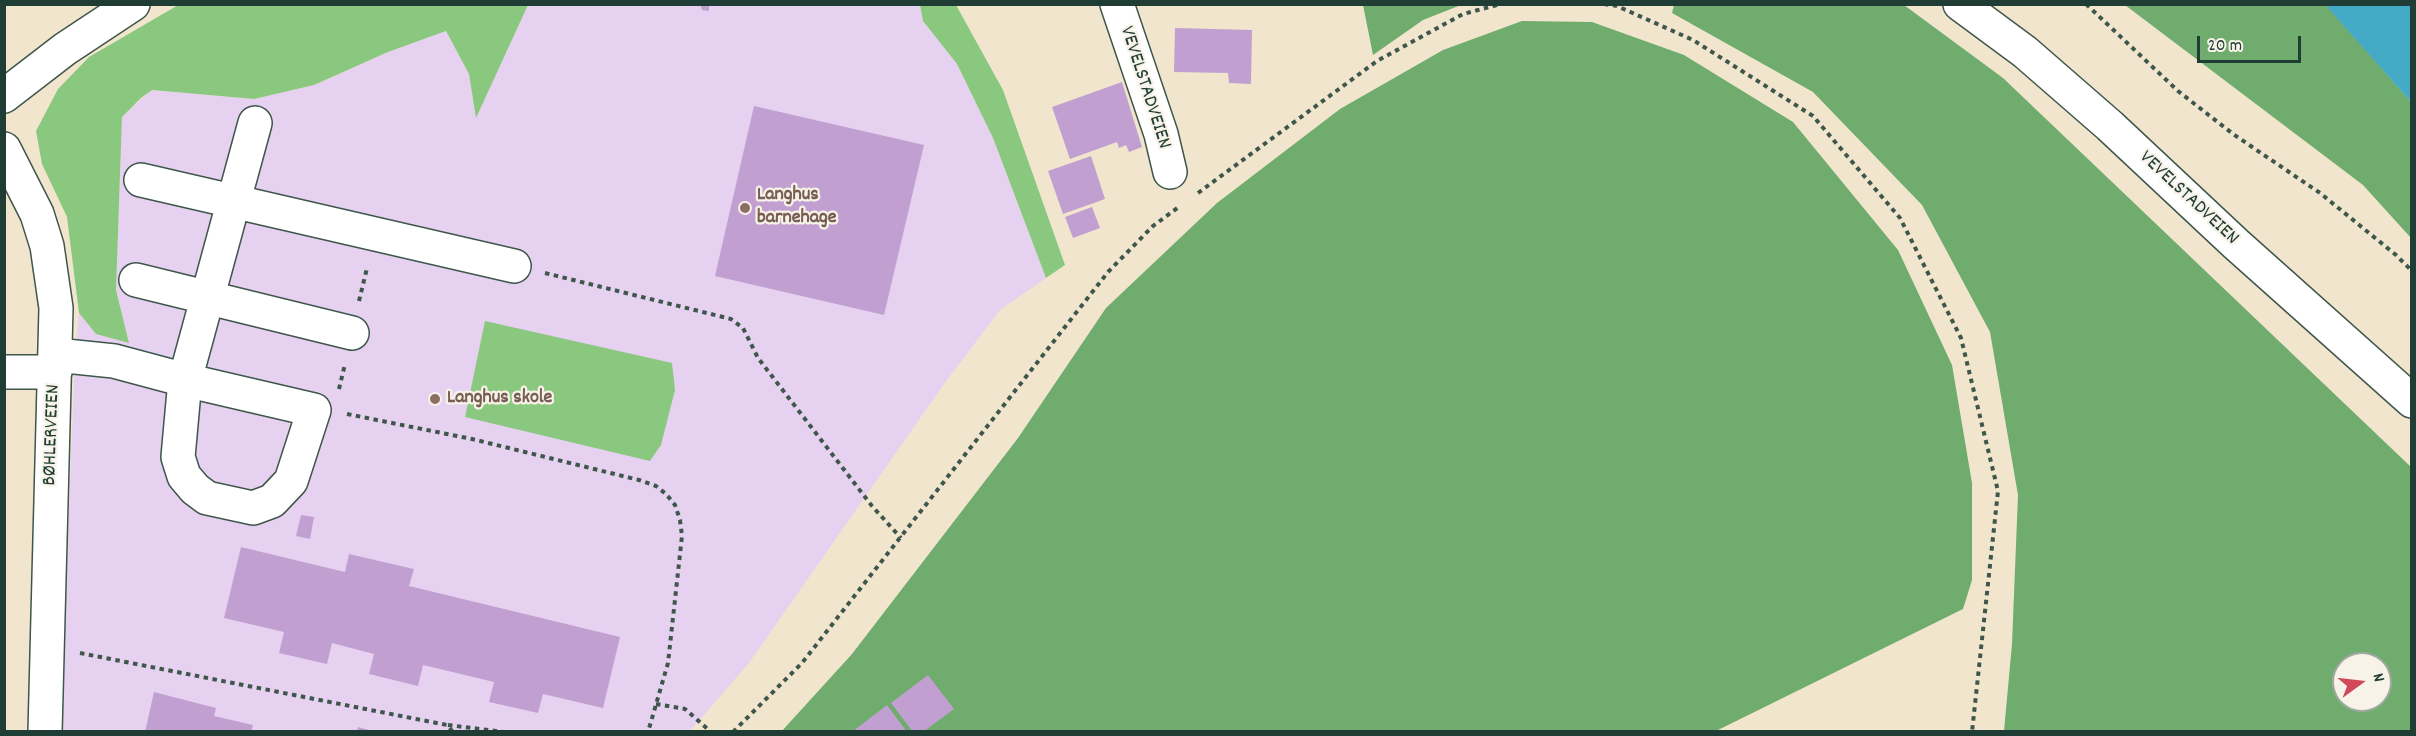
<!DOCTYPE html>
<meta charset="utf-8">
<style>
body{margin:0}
#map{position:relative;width:2416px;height:736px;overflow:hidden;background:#f1e6cd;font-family:Dekko,sans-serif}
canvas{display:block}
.frame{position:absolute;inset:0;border:6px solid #1f3d34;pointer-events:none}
.north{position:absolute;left:2332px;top:652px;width:60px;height:60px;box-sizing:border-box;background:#f7f3e8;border:2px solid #a1aaa0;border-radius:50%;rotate:75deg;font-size:16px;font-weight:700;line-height:24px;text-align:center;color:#1f3d34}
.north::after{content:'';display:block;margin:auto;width:21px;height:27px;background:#d1495b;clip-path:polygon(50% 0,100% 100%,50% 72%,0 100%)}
.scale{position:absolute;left:2197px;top:36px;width:104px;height:27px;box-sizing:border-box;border:3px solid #1f3d34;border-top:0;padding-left:8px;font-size:18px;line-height:21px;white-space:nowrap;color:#1f3d34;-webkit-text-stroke:4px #f7f3e8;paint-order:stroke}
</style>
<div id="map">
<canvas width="2416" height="736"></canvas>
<div class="frame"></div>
<div class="north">N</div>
<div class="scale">20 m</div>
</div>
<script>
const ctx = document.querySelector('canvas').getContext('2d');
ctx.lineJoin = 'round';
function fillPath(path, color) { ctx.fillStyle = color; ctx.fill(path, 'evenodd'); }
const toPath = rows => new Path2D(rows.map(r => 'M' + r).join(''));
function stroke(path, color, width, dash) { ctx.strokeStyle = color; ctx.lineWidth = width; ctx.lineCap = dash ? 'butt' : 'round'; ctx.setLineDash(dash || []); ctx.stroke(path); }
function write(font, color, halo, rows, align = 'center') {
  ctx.font = font + ' Dekko,sans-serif'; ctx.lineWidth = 4.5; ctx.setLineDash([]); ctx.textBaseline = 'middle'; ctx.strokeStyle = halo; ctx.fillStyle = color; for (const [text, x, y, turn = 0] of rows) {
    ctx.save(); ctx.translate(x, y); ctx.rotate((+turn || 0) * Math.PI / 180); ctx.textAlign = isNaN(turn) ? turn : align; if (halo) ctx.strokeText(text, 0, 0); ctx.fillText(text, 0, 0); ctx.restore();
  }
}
const built = toPath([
 [528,5,920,5,923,21,957,64,993,138,1046,278,1000,310,944,384,749,663,690,731,61,732,75,350,79,313,96,334,129,342,116,290,122,117,151,90,254,99,314,85,388,52,446,31,469,74,476,117]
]);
const green = toPath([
 [180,4,528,4,528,5,476,118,469,74,446,31,388,52,314,85,254,99,152,90,141,98,122,117,116,290,129,343,96,334,79,313,67,217,42,164,36,131,58,89,89,57],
 [920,5,956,5,1003,90,1065,265,1046,278,993,138,957,64,923,21],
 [485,321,672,363,675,390,661,445,650,461,465,417]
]);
const forest = toPath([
 [1363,5,1363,4,1461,5,1423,20,1373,55],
 [1674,5,1904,5,2003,78,2411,467,2411,731,2004,731,2012,644,2018,495,1990,332,1922,205,1813,92,1672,13],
 [2344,664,2380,664,2380,700,2344,700],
 [2125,5,2328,5,2329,8,2411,102,2411,238,2363,185],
 [1522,21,1592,22,1684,55,1793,122,1898,250,1952,365,1972,483,1972,580,1963,609,1716,731,781,732,852,654,1018,438,1106,308,1217,203,1340,109,1443,50]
]);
const water = toPath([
 [2328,5,2411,5,2411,102,2328,8]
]);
const building = toPath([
 [700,4,709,4,709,11,702,10],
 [1175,28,1252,30,1251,84,1229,83,1228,73,1174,72],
 [1122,82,1142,147,1129,152,1126,145,1119,148,1117,142,1070,159,1052,107],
 [754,106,924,145,884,315,715,276],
 [1091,156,1105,199,1063,214,1048,171],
 [1092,207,1100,228,1073,238,1065,217],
 [301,515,314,517,310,539,296,536],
 [241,547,345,572,349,554,414,569,409,586,620,637,603,708,543,694,538,713,489,702,494,682,423,665,418,686,369,674,374,654,332,643,327,664,279,653,284,632,224,618],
 [928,675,954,709,923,732,913,732,891,703],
 [154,692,216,708,214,716,253,725,251,732,145,732],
 [887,705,907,732,852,732],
 [358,727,373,731,373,732,357,732]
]);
const path = toPath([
 [1604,4,1617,6,1693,40,1813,116,1900,218,1961,338,1998,491,1972,732],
 [2086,4,2178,91,2233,134,2320,193,2396,255,2412,271],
 [1198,193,1377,61,1463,14,1501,4],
 [545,273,731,319,743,328,758,358,872,506,901,538],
 [359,301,367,268],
 [339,389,345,364],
 [347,414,472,439,639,480,656,486,666,494,675,505,680,520,682,536,668,663,648,732],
 [80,653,447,725,453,732],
 [656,704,685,709,711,732],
 [448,725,504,732],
 [733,732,802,663,1108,272,1153,226,1180,206]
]);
const minor = toPath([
 [1117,4,1161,134,1170,172],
 [4,149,37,214,47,246,56,308,45,732],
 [141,180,514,266],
 [136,280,352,333],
 [56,355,114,361,185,380,314,410,291,481,272,501,253,508,207,498,195,489,184,476,178,457,185,380,255,123],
 [4,372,55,372]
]);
const major = toPath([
 [1960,4,2025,52,2110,126,2236,244,2412,401],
 [4,96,65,49,133,4]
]);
const markers = [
 [745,208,6,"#8d6e63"],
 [435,399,6,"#8d6e63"]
];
const streetNames = [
 ["VEVELSTADVEIEN",1144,88,72],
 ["VEVELSTADVEIEN",2188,199,43],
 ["BØHLERVEIEN",53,435,-88]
];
const educationNames = [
 ["Langhus",757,196],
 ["barnehage",757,219],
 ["Langhus skole",447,399]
];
fillPath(built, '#e6d2f0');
fillPath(green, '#8ac87f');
fillPath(forest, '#6fac6e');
fillPath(water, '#45aac5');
fillPath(building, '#c1a0d1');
stroke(minor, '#3e564b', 36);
stroke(major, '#3e564b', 36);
stroke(path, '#3e564b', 4, [4.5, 4.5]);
stroke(minor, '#fff', 33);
stroke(major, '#fff', 33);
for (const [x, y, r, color] of markers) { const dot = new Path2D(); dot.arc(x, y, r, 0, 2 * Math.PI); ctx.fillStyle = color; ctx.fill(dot); stroke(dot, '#f7f3e8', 2); }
write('20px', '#1f3d34', '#f7f3e8', streetNames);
write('bold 20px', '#785e54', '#f7f3e8', educationNames, 'left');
</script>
